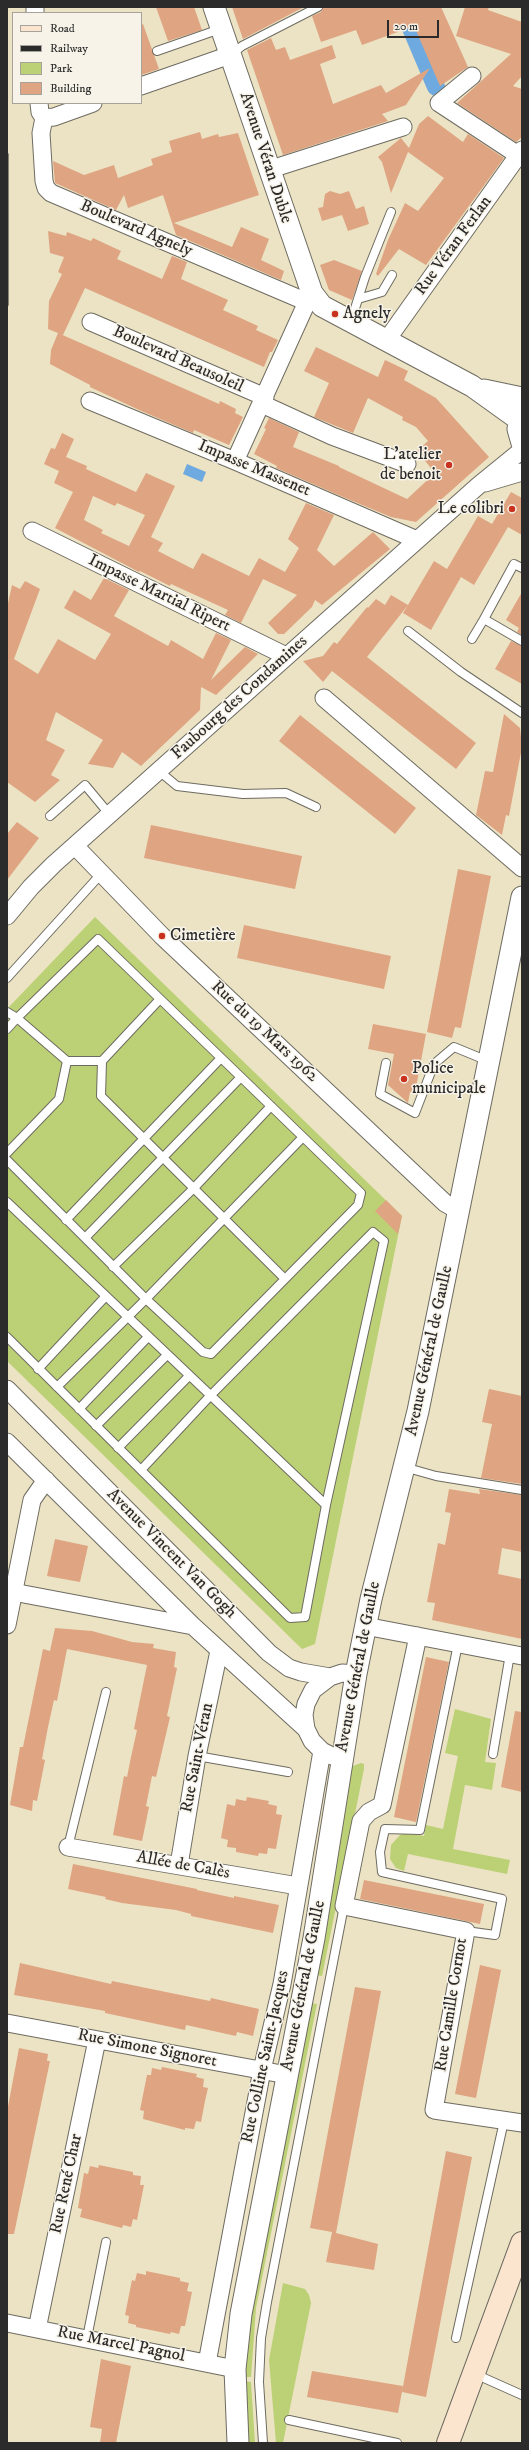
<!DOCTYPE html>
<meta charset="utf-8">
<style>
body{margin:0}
#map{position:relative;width:529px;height:2450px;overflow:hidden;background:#ebe3c4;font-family:"IM FELL DW Pica",serif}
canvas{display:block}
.frame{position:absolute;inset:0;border:8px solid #2b2b2b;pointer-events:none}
.legend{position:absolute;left:12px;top:12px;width:130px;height:92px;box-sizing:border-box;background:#f7f3e8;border:1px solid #a5a39c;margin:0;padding:5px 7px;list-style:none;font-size:12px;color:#2b2b2b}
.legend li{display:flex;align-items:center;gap:8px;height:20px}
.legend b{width:20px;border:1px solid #a5a39c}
.scale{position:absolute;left:387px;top:20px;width:52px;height:18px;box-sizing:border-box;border:2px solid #2b2b2b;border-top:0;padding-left:5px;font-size:12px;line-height:14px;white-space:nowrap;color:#2b2b2b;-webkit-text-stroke:3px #f7f3e8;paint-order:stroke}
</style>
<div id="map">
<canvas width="529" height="2450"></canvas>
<div class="frame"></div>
<ul class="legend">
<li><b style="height:5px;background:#fbe5cf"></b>Road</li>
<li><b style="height:5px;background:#2b2b2b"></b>Railway</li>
<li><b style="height:11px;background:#bcd175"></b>Park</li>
<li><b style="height:11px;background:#dfa482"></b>Building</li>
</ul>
<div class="scale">20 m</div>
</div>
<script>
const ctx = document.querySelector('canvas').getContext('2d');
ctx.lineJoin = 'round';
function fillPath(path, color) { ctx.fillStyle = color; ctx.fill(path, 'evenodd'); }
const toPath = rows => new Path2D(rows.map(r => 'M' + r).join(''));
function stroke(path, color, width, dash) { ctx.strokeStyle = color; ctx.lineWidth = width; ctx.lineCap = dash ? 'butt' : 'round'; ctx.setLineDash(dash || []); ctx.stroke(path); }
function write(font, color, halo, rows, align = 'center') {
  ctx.font = font + ' "IM FELL DW Pica",serif'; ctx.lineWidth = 3; ctx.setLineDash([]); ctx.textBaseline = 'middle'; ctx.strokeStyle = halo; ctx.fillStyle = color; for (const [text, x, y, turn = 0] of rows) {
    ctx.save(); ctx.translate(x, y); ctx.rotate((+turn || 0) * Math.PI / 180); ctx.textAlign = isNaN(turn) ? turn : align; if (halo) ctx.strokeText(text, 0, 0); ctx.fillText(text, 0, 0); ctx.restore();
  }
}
const green = toPath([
 [95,917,402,1216,315,1644,302,1649,7,1361,7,1009],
 [455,1709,491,1719,485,1762,496,1763,492,1790,465,1785,453,1849,510,1860,507,1874,408,1854,404,1871,396,1868,390,1859,391,1845,400,1835,406,1833,424,1836,426,1825,443,1829,458,1756,445,1753],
 [361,1763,364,1764,364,1769,322,1976,316,1975,350,1767],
 [310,2003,317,2004,256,2308,251,2377,244,2377,247,2331],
 [283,2283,305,2289,309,2295,311,2303,283,2443,276,2443,269,2360],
 [244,2381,251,2382,255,2443,248,2443]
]);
const water = toPath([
 [187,464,206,472,202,482,183,474]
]);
const canal = toPath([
 [402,7,436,87]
]);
const building = toPath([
 [156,7,194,7,202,30,168,41],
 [232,7,304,7,243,39],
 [323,7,441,7,468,67,440,86,414,26,362,45,356,30,321,42,312,16,321,12],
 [465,7,489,7,488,10,522,22,522,76,513,86,522,89,522,137,516,142,457,103,511,54,456,36],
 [143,24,159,69,141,75,141,25],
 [271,38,276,50,285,47,290,60,332,45,336,58,320,64,333,104,381,85,386,93,430,68,406,105,382,114,388,121,283,155,247,50],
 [428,116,463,142,468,134,504,158,426,265,399,249,378,276,376,274,388,240,405,203,418,211,444,178,408,152,391,193,382,162,378,157,401,138,409,148,419,124],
 [200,132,202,139,218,134,219,137,238,133,259,195,174,223,232,247,241,227,269,239,261,260,284,271,281,280,176,235,163,195,128,208,124,195,116,210,55,183,53,161,84,175,114,165,118,178,153,165,151,159,172,152,169,141],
 [330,191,340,194,349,191,356,209,364,206,369,224,348,231,342,215,322,221,318,208,323,207,325,194],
 [48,231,66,236,67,232,91,241,93,238,121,251,117,259,162,279,172,256,187,262,181,279,228,300,223,310,258,326,256,330,278,340,272,352,270,352,264,367,85,288,63,335,48,329,49,301,62,274,58,272,64,257,50,253],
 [334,260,362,271,352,300,329,290,320,265],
 [58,333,219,404,220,401,236,409,235,413,243,417,229,445,194,430,193,433,139,410,90,387,90,385,50,364,51,350],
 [316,347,378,377,385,360,408,371,404,380,436,398,489,457,416,522,391,517,343,497,276,468,277,466,254,454,266,429,264,428,269,418,299,432,293,447,339,466,339,467,407,499,435,473,417,451,428,441,416,427,402,420,403,417,368,398,353,433,314,417,329,383,304,371],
 [62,433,74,439,66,457,87,466,86,469,136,492,146,473,175,486,151,537,163,543,158,551,193,569,202,553,249,576,259,558,285,572,299,548,288,539,306,503,334,515,317,550,334,566,373,532,390,549,322,605,315,600,312,607,284,634,278,634,268,623,297,595,263,579,241,623,225,615,228,610,171,584,170,586,140,571,139,572,55,528,73,492,54,483,59,471,44,464,51,448,55,449],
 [93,496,115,506,117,503,145,515,129,546,101,533,103,530,84,520],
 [511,492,522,498,522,535,508,527,474,585,461,577,431,630,403,613,408,605,367,657,476,743,456,769,332,671,323,682,303,661,323,656,334,642,337,644,367,607,368,608,376,599,385,605,391,595,408,605,434,561,447,569,478,516,492,524],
 [104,578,129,590,114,616,168,646,171,640,203,659,216,633,231,640,211,680,245,647,258,654,216,695,201,687,200,710,141,766,122,752,113,768,88,764,103,740,56,712,46,740,65,750,51,775,60,780,35,802,7,782,7,608,12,585,20,589,25,581,40,589,14,659,38,674,58,639,95,660,111,634,64,608,74,590,91,600],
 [522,592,522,635,517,632,519,628,506,620],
 [511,641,522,646,522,684,495,669],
 [504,714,520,728,522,747,509,816,506,815,502,835,476,815,485,771,493,772],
 [300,715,416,808,395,834,279,741],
 [17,822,39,838,7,880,7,834],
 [151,825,302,856,295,889,144,858],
 [458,869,491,876,461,1028,455,1027,452,1038,427,1032],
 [244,925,391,956,384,989,237,958],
 [373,1024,426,1034,415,1093,410,1092,408,1103,388,1085,394,1054,368,1049],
 [386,1200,402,1216,398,1234,375,1211],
 [489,1389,522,1396,522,1484,481,1478,492,1424,482,1422],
 [449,1489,480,1494,479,1489,522,1495,522,1552,502,1548,498,1574,522,1579,522,1639,432,1620,435,1603,427,1602,438,1543,445,1545,451,1513,445,1512],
 [55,1539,88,1546,80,1582,47,1576],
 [55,1628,92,1631,132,1642,154,1644,153,1648,176,1652,174,1667,177,1668,167,1716,170,1717,156,1777,152,1776,146,1806,149,1807,142,1841,113,1835,124,1776,127,1777,131,1757,137,1730,134,1729,147,1665,67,1649,57,1701,54,1700,48,1727,42,1759,45,1760,37,1801,33,1800,32,1811,10,1805,20,1747,23,1747,43,1649,50,1651],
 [426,1657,449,1662,416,1822,394,1817],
 [515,1711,522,1712,522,1792,501,1787],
 [247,1797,269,1801,268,1804,277,1806,276,1814,282,1815,276,1849,268,1848,267,1854,259,1853,258,1856,236,1852,236,1848,227,1847,228,1840,221,1838,227,1804,235,1806,236,1799,246,1801],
 [73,1864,197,1889,197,1890,234,1898,234,1896,279,1905,273,1933,191,1916,191,1914,176,1910,122,1903,105,1899,106,1897,68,1889],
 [364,1880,484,1904,480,1924,360,1899],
 [20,1963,111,1984,112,1981,210,2001,211,1998,259,2009,253,2036,237,2032,236,2036,186,2025,185,2030,105,2013,105,2011,14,1995],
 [480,1965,501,1970,476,2098,455,2094],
 [355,1987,381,1991,336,2233,378,2244,374,2270,326,2262,332,2232,310,2228],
 [19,2048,48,2054,47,2061,50,2061,14,2234,7,2234,7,2112],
 [162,2067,197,2074,196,2077,204,2079,203,2087,208,2088,205,2101,201,2122,196,2121,194,2129,185,2128,185,2130,143,2119,144,2111,140,2110,147,2075,151,2075,152,2068,161,2070],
 [446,2151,472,2157,426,2397,402,2392],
 [99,2165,133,2172,133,2175,141,2176,140,2185,144,2185,137,2220,133,2219,131,2227,123,2225,122,2228,80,2217,82,2209,78,2208,84,2173,88,2174,90,2166,98,2168],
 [146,2271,180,2278,180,2281,189,2283,187,2291,192,2292,185,2326,181,2326,179,2334,171,2332,170,2334,136,2327,136,2325,128,2323,129,2316,125,2315,132,2280,135,2281,137,2273,146,2275],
 [101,2359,131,2366,116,2443,100,2443,102,2429,90,2427],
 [312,2371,403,2386,398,2413,307,2397]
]);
const service = toPath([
 [157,51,220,29],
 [231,55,242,46,318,7],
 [358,299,382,292,392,275],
 [351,321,365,277,391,212],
 [484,619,514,564,522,568],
 [408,631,461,672,522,713],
 [472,639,484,619,522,641],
 [159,771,177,786,243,794,286,793,316,807],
 [50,816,85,785,110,815],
 [7,978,101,874],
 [160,999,102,1061,101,1096,285,1279],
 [7,1012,17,1018,7,1029],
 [102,1061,67,1061,17,1018,98,939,361,1193,358,1205,211,1354,203,1352,146,1299,303,1137],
 [386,1063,380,1094,415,1113,434,1064,454,1047,488,1061],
 [7,1153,59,1099,67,1061],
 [7,1160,146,1299,57,1387],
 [7,1202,326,1505,305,1617,290,1618,7,1337],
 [66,1220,221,1058],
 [85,1238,241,1077],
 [113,1267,193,1189,271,1106],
 [38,1369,106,1296],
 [79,1409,148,1337],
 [96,1426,167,1355],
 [118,1448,189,1376],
 [404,1467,436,1476,522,1490],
 [141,1470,210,1396,373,1232,384,1241,326,1505],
 [458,1644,420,1830,385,1829,380,1852,382,1872,502,1899,495,1935,466,1931],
 [493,1754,510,1654],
 [197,1756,288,1772],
 [68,1847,106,1692],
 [87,2338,106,2242],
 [456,2338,504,2121],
 [475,2374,522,2395],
 [289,2420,397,2443],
 [263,2443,259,2382,261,2338,267,2302,344,1906]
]);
const minor = toPath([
 [35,7,35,13],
 [472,76,439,103,518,155],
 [141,86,230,55],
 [39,103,40,112,44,118,41,133,44,181,46,188,51,193,307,302],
 [44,118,54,117,93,103],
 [268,170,403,127],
 [91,322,265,397],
 [386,341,522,150],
 [90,401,235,461,417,540],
 [262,404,332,436,407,464],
 [235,461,307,302,315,297],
 [485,483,522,472],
 [32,531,286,656],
 [324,698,522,868],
 [75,846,162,936,445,1203,459,1211],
 [7,916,31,887,54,864,479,485,522,450],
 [7,1389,269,1653,289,1668,301,1672,330,1677,342,1673,356,1674],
 [7,1442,193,1626,306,1729,312,1741,322,1751,332,1756],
 [13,1592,193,1626],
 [7,1625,32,1500,46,1480],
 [365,1626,522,1656],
 [418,1636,382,1805,369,1812,361,1821,344,1906,466,1931,434,2110,522,2123],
 [306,1729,304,1715,306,1704,313,1690,330,1677],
 [68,1847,298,1886],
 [179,1865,197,1756,219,1651],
 [7,2023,287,2075],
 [7,2323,235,2369],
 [37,2329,97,2040],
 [207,2363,262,2070,282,1984,322,1751]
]);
const tertiary = toPath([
 [214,7,312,293,322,306,472,386,518,419],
 [484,390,522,398],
 [522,406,518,429,522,443],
 [238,2443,235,2369,241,2314,314,1938,356,1674,371,1599,418,1411,522,897]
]);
const secondary = toPath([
 [448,2443,522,2243]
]);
const rail = toPath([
 [7,154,7,305]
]);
const markers = [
 [335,314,4,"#c8321e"],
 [449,465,4,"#c8321e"],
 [512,509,4,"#c8321e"],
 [162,936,4,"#c8321e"],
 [404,1079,4,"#c8321e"]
];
const streetNames = [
 ["Avenue Véran Duble",265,158,72],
 ["Boulevard Agnely",136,229,23],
 ["Rue Véran Ferlan",454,246,-54],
 ["Boulevard Beausoleil",178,360,24],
 ["Impasse Massenet",254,469,23],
 ["Impasse Martial Ripert",159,594,26],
 ["Faubourg des Condamines",240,698,-42],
 ["Rue du 19 Mars 1962",264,1032,43],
 ["Avenue Général de Gaulle",430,1351,-78],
 ["Avenue Vincent Van Gogh",171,1554,45],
 ["Avenue Général de Gaulle",359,1667,-79],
 ["Rue Saint-Véran",198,1758,-79],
 ["Allée de Calès",183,1866,10],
 ["Avenue Général de Gaulle",304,1986,-79],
 ["Rue Camille Cornot",452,2005,-81],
 ["Rue Simone Signoret",147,2049,11],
 ["Rue Colline Saint-Jacques",266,2057,-78],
 ["Rue René Char",67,2184,-78],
 ["Rue Marcel Pagnol",121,2345,11]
];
const poiNames = [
 ["Agnely",343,314],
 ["L'atelier",441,455,"right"],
 ["de benoit",441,475,"right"],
 ["Le colibri",504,509,"right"],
 ["Cimetière",170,936],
 ["Police",412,1069],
 ["municipale",412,1089]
];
fillPath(green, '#bcd175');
fillPath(water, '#6eaadf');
stroke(canal, '#6eaadf', 18);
fillPath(building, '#dfa482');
stroke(service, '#6e6b61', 10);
stroke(minor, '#6e6b61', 19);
stroke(tertiary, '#6e6b61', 23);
stroke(secondary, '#6e6b61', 24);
stroke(service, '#fff', 8);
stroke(minor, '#fff', 17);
stroke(tertiary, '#fff', 21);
stroke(secondary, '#fbe5cf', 22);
stroke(rail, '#2b2b2b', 3);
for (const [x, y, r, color] of markers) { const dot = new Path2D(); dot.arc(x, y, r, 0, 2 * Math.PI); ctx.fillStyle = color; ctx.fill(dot); stroke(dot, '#f7f3e8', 1.5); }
write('17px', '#2b2b2b', '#f7f3e8', streetNames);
write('17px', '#2b2b2b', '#f7f3e8', poiNames, 'left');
</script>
